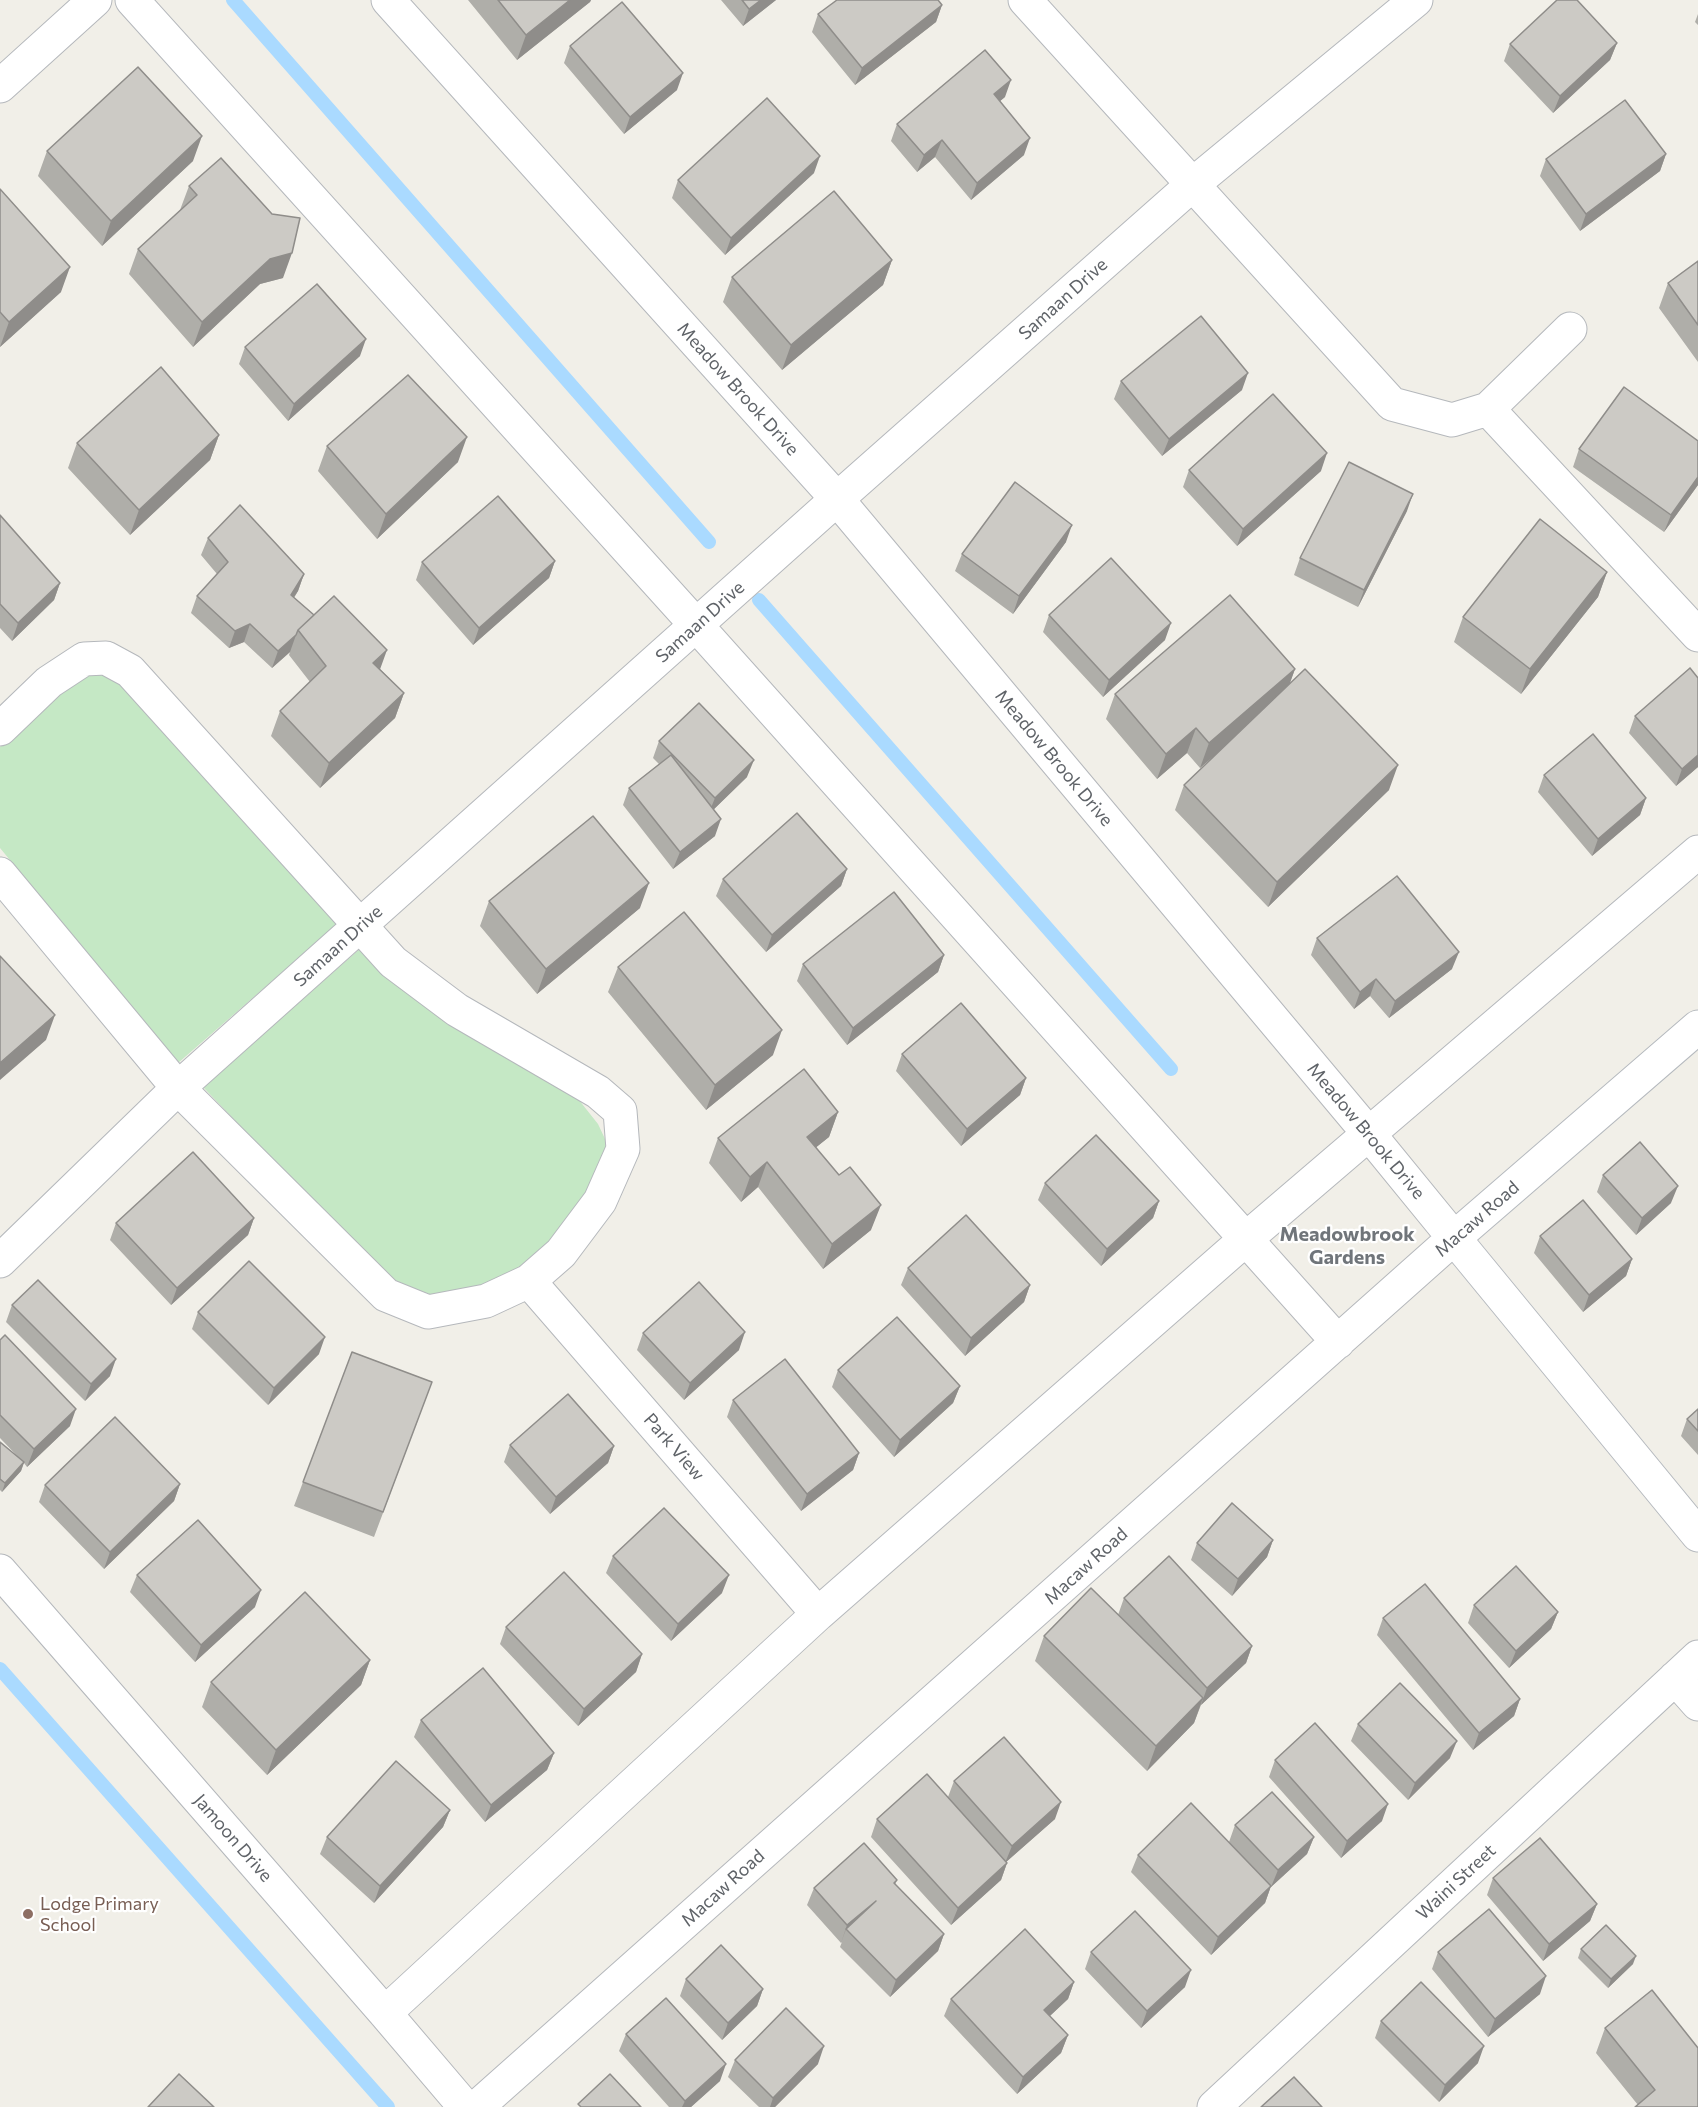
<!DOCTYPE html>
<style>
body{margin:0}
canvas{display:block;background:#f1efe8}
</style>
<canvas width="1698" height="2107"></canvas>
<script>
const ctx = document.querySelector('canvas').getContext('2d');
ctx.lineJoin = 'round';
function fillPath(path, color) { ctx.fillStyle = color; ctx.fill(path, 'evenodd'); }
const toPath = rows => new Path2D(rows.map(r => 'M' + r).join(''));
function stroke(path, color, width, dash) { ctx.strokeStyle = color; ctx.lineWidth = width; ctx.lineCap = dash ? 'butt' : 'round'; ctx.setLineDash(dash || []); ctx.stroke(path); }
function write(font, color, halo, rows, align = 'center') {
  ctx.font = font + ' Commissioner,sans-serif'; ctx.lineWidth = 4.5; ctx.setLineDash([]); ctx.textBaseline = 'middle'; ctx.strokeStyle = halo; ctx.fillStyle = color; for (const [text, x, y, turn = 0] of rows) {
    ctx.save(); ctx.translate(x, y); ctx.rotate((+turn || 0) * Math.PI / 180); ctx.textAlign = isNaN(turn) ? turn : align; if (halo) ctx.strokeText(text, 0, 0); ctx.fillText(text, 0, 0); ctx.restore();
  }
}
const green = toPath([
 [106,672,125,682,341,921,178,1063,0,848,0,747,22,723,78,675],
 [362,947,575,1095,598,1124,606,1141,603,1164,588,1197,533,1263,484,1289,446,1297,415,1294,390,1283,203,1087]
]);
const stream = toPath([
 [233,0,709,542],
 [759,600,1171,1069],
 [0,1669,388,2107]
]);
const street = toPath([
 [132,0,697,626,1338,1342],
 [388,0,837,499,1369,1134,1454,1238,477,2107],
 [1025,0,1392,404,1452,420,1488,409,1570,329],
 [0,86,95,0],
 [1488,409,1698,635],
 [0,729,49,682,84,659,106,658,130,671,393,962,457,1010,598,1092,620,1111,623,1149,600,1201,561,1253,529,1281,486,1301,428,1312,386,1295,178,1088,0,874],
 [0,1261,178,1088,837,499,1192,185,1416,0],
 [529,1281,818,1614],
 [0,1571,385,2013,465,2107],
 [1675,1678,1698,1704],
 [385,2013,818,1614,1247,1238,1698,852],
 [1214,2107,1698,1657]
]);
const secondary = toPath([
 [1698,1027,1454,1238,1698,1535]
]);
const wall = toPath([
 [468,0,591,0,590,2,517,60],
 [721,0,776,0,743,26],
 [942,5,936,22,855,85,812,32,818,14],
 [1698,14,1698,25,1695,22],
 [1617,43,1610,60,1553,113,1504,61,1510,44],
 [570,46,677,90,624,134,564,63],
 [1005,97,1000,101,1024,155,971,200,935,157,917,172,891,141,897,124],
 [47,151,193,161,102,246,38,176],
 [1666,154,1660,171,1580,231,1540,176,1546,159],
 [814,173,725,255,672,198,678,180],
 [189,186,283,278,260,284,193,347,129,274,138,249,180,210],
 [0,189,61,292,0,347],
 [892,260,883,285,782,370,723,302,732,277],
 [1698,261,1698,362,1659,308,1668,283],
 [245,347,360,356,288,421,239,364],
 [1121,381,1242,390,1162,456,1114,399],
 [219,435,210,460,130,535,68,468,77,443],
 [1698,441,1698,485,1664,532,1573,467,1579,449],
 [327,446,458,462,377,539,318,471],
 [1189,470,1321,471,1237,546,1183,487],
 [1407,511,1358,607,1294,575,1300,558],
 [0,515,60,583,54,600,12,641,0,628],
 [208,538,304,574,298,591,294,598,314,615,380,669,404,693,395,718,320,788,271,736,280,711,310,682,289,655,290,652,272,668,244,642,229,648,191,613,197,596,217,574,201,555],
 [1066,542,1013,614,955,571,962,554],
 [555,561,549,578,473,645,416,580,422,562],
 [1607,572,1598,597,1521,694,1454,642,1463,617],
 [1049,615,1165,640,1103,697,1043,632],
 [1295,669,1289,685,1389,790,1268,907,1175,810,1184,785,1226,745,1200,768,1187,753,1157,779,1106,719,1115,694],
 [1635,716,1698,767,1676,786,1629,733],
 [659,741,747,777,714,809,715,836,673,869,623,805,629,788,659,764,653,758],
 [1544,775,1646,798,1640,815,1592,856,1538,792],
 [847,869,841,886,766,952,716,896,723,879],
 [489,901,640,908,537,994,480,926],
 [1317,938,1452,969,1389,1018,1370,996,1354,1009,1311,955],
 [944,955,938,972,847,1045,797,981,803,964],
 [618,967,773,1055,706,1110,608,992],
 [902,1054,1026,1078,1020,1095,961,1146,896,1071],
 [838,1112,829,1137,816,1147,871,1230,823,1269,758,1187,741,1202,709,1163,718,1138],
 [1603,1175,1671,1203,1636,1235,1597,1192],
 [1045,1183,1159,1201,1153,1218,1101,1266,1038,1200],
 [254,1218,248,1235,171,1305,110,1240,116,1223],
 [1540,1236,1632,1259,1626,1276,1583,1312,1534,1253],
 [908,1268,1030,1285,1024,1302,965,1356,901,1285],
 [12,1305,110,1376,85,1401,6,1322],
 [198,1312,319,1354,268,1405,192,1329],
 [643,1333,739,1350,684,1400,637,1350],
 [0,1340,70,1426,27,1467,24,1463,21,1471,2,1492,0,1490,0,1442,22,1461,0,1438],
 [352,1352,432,1382,374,1537,294,1506],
 [838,1370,960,1386,953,1403,894,1457,832,1387],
 [733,1400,859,1453,853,1470,801,1511,727,1417],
 [1698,1409,1698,1455,1681,1436,1687,1419],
 [510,1445,614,1446,608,1463,550,1514,504,1462],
 [180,1484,174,1501,104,1569,39,1502,45,1485],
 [1273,1540,1267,1557,1232,1596,1191,1560,1197,1543],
 [613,1556,722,1593,671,1641,606,1573],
 [137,1575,255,1607,195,1662,130,1592],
 [1124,1598,1252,1646,1246,1663,1201,1705,1194,1723,1147,1771,1035,1661,1044,1636,1118,1615],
 [1474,1605,1558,1612,1551,1629,1509,1668,1468,1623],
 [1383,1618,1520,1699,1514,1716,1473,1750,1377,1635],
 [506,1627,642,1654,636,1672,578,1726,500,1644],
 [370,1660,361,1685,267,1775,202,1707,211,1682],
 [421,1720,554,1753,547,1770,485,1822,414,1737],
 [1358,1724,1450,1758,1408,1800,1351,1741],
 [1275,1760,1382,1821,1341,1858,1269,1777],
 [954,1781,1055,1819,1006,1862,1007,1863,1001,1880,951,1925,871,1837,877,1819,948,1797],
 [450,1810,443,1827,374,1903,320,1854,327,1837],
 [1235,1825,1314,1837,1307,1854,1271,1887,1271,1886,1265,1903,1211,1955,1131,1872,1138,1855,1229,1842],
 [1493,1878,1597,1904,1590,1921,1543,1961,1487,1895],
 [897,1880,895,1885,944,1934,938,1951,890,1997,840,1947,842,1942,841,1943,807,1905,814,1888],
 [1581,1949,1633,1964,1608,1988,1578,1958],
 [1091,1952,1185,1987,1141,2028,1085,1969],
 [1438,1952,1540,1994,1488,2037,1432,1969],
 [686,1979,763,1989,757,2006,722,2040,680,1996],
 [1074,1982,1068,1999,1050,2016,1068,2035,1061,2053,1017,2094,944,2016,951,1999],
 [1381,2021,1478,2063,1439,2102,1375,2038],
 [1605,2028,1698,2107,1638,2105,1596,2053],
 [626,2034,720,2081,691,2107,669,2107,619,2051],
 [735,2060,818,2064,775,2107,759,2107,728,2077]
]);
const shadedWall = toPath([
 [570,0,591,0,590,2,517,60,526,35],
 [761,0,776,0,743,26,749,9],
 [942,5,936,22,855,85,862,68],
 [1617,43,1610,60,1553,113,1560,96],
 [683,73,677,90,624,134,630,117],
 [1011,80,1005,97,988,111,994,94],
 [202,136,193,161,102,246,111,221],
 [1030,138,1024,155,971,200,977,183],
 [942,140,935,157,917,172,924,155],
 [1666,154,1660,171,1580,231,1586,214],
 [820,156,814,173,725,255,731,238],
 [292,253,283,278,260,284,193,347,202,322,270,259],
 [892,260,883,285,782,370,791,345],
 [70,267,61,292,0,347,9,322],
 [366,339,360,356,288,421,294,404],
 [1248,373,1242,390,1162,456,1169,439],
 [219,435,210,460,130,535,139,510],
 [467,437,458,462,377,539,386,514],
 [1327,453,1321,471,1237,546,1243,529],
 [1698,477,1698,485,1664,532,1671,515],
 [1413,494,1407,511,1358,607,1364,590],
 [1072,525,1066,542,1013,614,1019,596],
 [555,561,549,578,473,645,479,628],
 [1607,572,1598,597,1521,694,1530,669],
 [304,574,298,591,284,612,291,595],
 [60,583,54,600,12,641,18,623],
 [1171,623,1165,640,1103,697,1109,680],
 [250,624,244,642,229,648,235,631],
 [296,635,290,652,272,668,278,651],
 [387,650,378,675,373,663],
 [1295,669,1286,694,1200,768,1209,743],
 [404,693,395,718,320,788,329,763],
 [1196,728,1187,753,1157,779,1166,754],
 [1698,755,1698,767,1676,786,1682,769],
 [754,760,747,777,708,815,715,798],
 [1398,765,1389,790,1268,907,1277,882],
 [1646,798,1640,815,1592,856,1598,839],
 [721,819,715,836,673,869,680,852],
 [847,869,841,886,766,952,772,935],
 [649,883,640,908,537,994,546,969],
 [1459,952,1452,969,1389,1018,1395,1001],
 [944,955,938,972,847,1045,853,1028],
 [1376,979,1370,996,1354,1009,1360,992],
 [55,1015,46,1040,0,1080,0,1063],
 [782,1030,773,1055,706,1110,715,1085],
 [1026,1078,1020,1095,961,1146,967,1129],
 [838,1112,829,1137,798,1162,807,1137],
 [767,1162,758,1187,741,1202,750,1177],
 [1678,1186,1671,1203,1636,1235,1642,1218],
 [1159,1201,1153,1218,1101,1266,1107,1249],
 [881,1205,871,1230,823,1269,832,1244],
 [254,1218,248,1235,171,1305,177,1288],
 [1632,1259,1626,1276,1583,1312,1589,1295],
 [1030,1285,1024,1302,965,1356,971,1338],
 [745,1332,739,1350,684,1400,690,1383],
 [325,1337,319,1354,268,1405,274,1388],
 [116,1359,110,1376,85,1401,91,1384],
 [960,1386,953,1403,894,1457,900,1440],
 [76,1409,70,1426,27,1467,34,1449],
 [614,1446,608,1463,550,1514,556,1497],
 [859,1453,853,1470,801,1511,807,1494],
 [24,1462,21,1471,2,1492,5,1483],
 [180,1484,174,1501,104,1569,110,1552],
 [1273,1540,1267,1557,1232,1596,1238,1579],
 [729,1575,722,1593,671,1641,678,1624],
 [261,1590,255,1607,195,1662,201,1645],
 [1558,1612,1551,1629,1509,1668,1516,1651],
 [1252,1646,1246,1663,1201,1705,1207,1688],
 [642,1654,636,1672,578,1726,584,1709],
 [370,1660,361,1685,267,1775,276,1750],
 [1203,1698,1194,1723,1147,1771,1156,1746],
 [1520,1699,1514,1716,1473,1750,1479,1733],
 [1457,1741,1450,1758,1408,1800,1415,1783],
 [554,1753,547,1770,485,1822,491,1805],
 [1061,1802,1055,1819,1005,1863,1012,1846],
 [1388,1804,1382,1821,1341,1858,1347,1841],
 [450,1810,443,1827,374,1903,380,1886],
 [1314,1837,1307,1854,1271,1887,1278,1870],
 [1007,1863,1001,1880,951,1925,958,1908],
 [1271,1886,1265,1903,1211,1955,1218,1937],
 [876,1901,846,1929,841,1943,847,1925],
 [1597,1904,1590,1921,1543,1961,1549,1944],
 [944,1934,938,1951,890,1997,896,1980],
 [1636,1956,1633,1964,1608,1988,1611,1979],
 [1191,1970,1185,1987,1141,2028,1147,2011],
 [1546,1976,1540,1994,1488,2037,1495,2019],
 [1074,1982,1068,1999,1038,2027,1044,2010],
 [763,1989,757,2006,722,2040,728,2023],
 [1068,2035,1061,2053,1017,2094,1023,2077],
 [824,2046,818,2064,775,2107,770,2107,773,2098],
 [1484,2046,1478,2063,1439,2102,1445,2085],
 [726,2064,720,2081,691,2107,682,2107,685,2101]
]);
const building = toPath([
 [498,0,570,0,526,35,498,0],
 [742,0,761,0,749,9,742,0],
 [837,0,938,0,942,5,862,68,818,14,837,0],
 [1557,0,1577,0,1617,43,1560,96,1510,44,1557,0],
 [622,2,683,73,630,117,570,46,622,2],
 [985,50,1011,80,994,94,1030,138,977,183,942,140,924,155,897,124,985,50],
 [138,67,202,136,111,221,47,151,138,67],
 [767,98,820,156,731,238,678,180,767,98],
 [1625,100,1666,154,1586,214,1546,159,1625,100],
 [221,158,272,214,300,218,292,253,270,259,202,322,138,249,197,195,189,186,221,158],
 [0,189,70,267,9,322,0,312,0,189],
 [834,191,892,260,791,345,732,277,834,191],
 [1698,261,1698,325,1668,283,1698,261],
 [317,284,366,339,294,404,245,347,317,284],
 [1201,316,1248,373,1169,439,1121,381,1201,316],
 [161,367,219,435,139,510,77,443,161,367],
 [408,375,467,437,386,514,327,446,408,375],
 [1624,387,1698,441,1698,477,1671,515,1579,449,1624,387],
 [1273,394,1327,453,1243,529,1189,470,1273,394],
 [1349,462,1413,494,1364,590,1300,558,1349,462],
 [1015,482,1072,525,1019,596,962,554,1015,482],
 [498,496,555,561,479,628,422,562,498,496],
 [240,505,304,574,291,595,314,615,298,630,296,635,278,651,250,624,235,631,197,596,228,562,208,538,240,505],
 [0,515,60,583,18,623,0,604,0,515],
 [1540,519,1607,572,1530,669,1463,617,1540,519],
 [1111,558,1171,623,1109,680,1049,615,1111,558],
 [1230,595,1295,669,1209,743,1196,728,1166,754,1115,694,1230,595],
 [334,596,387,650,373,663,404,693,329,763,280,711,326,666,298,630,334,596],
 [1690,668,1698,678,1698,755,1682,769,1635,716,1690,668],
 [1305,669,1398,765,1277,882,1184,785,1305,669],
 [699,703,754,760,715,798,659,741,699,703],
 [1593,734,1646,798,1598,839,1544,775,1593,734],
 [671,755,721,819,680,852,629,788,671,755],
 [797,813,847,869,772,935,723,879,797,813],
 [593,816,649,883,546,969,489,901,593,816],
 [1397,876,1459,952,1395,1001,1376,979,1360,992,1317,938,1397,876],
 [894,892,944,955,853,1028,803,964,894,892],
 [684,912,782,1030,715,1085,618,967,684,912],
 [0,956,55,1015,0,1063,0,956],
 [961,1003,1026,1078,967,1129,902,1054,961,1003],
 [804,1069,838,1112,807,1137,839,1175,850,1167,881,1205,832,1244,767,1162,750,1177,718,1138,804,1069],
 [1096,1135,1159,1201,1107,1249,1045,1183,1096,1135],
 [1640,1142,1678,1186,1642,1218,1603,1175,1640,1142],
 [193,1152,254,1218,177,1288,116,1223,193,1152],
 [1583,1200,1632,1259,1589,1295,1540,1236,1583,1200],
 [966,1215,1030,1285,971,1338,908,1268,966,1215],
 [249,1261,325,1337,274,1388,198,1312,249,1261],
 [38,1280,116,1359,91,1384,12,1305,38,1280],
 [699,1282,745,1332,690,1383,643,1333,699,1282],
 [897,1317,960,1386,900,1440,838,1370,897,1317],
 [5,1335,76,1409,34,1449,0,1415,0,1340,5,1335],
 [352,1352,432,1382,383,1512,303,1482,352,1352],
 [785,1359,859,1453,807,1494,733,1400,785,1359],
 [568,1394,614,1446,556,1497,510,1445,568,1394],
 [1698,1409,1698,1431,1687,1419,1698,1409],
 [115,1417,180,1484,110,1552,45,1485,115,1417],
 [0,1442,24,1462,5,1483,0,1479,0,1442],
 [1232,1503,1273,1540,1238,1579,1197,1543,1232,1503],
 [664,1508,729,1575,678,1624,613,1556,664,1508],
 [198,1520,261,1590,201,1645,137,1575,198,1520],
 [1169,1556,1252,1646,1207,1688,1124,1598,1169,1556],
 [1516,1566,1558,1612,1516,1651,1474,1605,1516,1566],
 [564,1572,642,1654,584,1709,506,1627,564,1572],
 [1425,1584,1520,1699,1479,1733,1383,1618,1425,1584],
 [1091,1588,1203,1698,1156,1746,1044,1636,1091,1588],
 [305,1592,370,1660,276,1750,211,1682,305,1592],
 [483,1668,554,1753,491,1805,421,1720,483,1668],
 [1400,1683,1457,1741,1415,1783,1358,1724,1400,1683],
 [1315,1723,1388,1804,1347,1841,1275,1760,1315,1723],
 [1004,1737,1061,1802,1012,1846,954,1781,1004,1737],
 [396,1761,450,1810,380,1886,327,1837,396,1761],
 [927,1774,1007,1863,958,1908,877,1819,927,1774],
 [1272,1792,1314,1837,1278,1870,1235,1825,1272,1792],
 [1191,1803,1271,1886,1218,1937,1138,1855,1191,1803],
 [1540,1838,1597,1904,1549,1944,1493,1878,1540,1838],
 [864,1843,897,1880,894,1883,944,1934,896,1980,846,1929,876,1901,847,1925,814,1888,864,1843],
 [1489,1909,1546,1976,1495,2019,1438,1952,1489,1909],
 [1135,1911,1191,1970,1147,2011,1091,1952,1135,1911],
 [1606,1925,1636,1956,1611,1979,1581,1949,1606,1925],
 [1025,1929,1074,1982,1044,2010,1068,2035,1023,2077,951,1999,1025,1929],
 [721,1945,763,1989,728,2023,686,1979,721,1945],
 [1421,1982,1484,2046,1445,2085,1381,2021,1421,1982],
 [1652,1990,1698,2048,1698,2107,1635,2107,1655,2090,1605,2028,1652,1990],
 [666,1998,726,2064,685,2101,626,2034,666,1998],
 [786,2008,824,2046,773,2098,735,2060,786,2008],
 [179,2074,214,2107,148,2107,179,2074],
 [610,2074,641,2107,581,2107,578,2104,610,2074],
 [1294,2077,1322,2107,1261,2107,1294,2077]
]);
const markers = [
 [28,1914,6,"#8d6e63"]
];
const streetNames = [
 ["Samaan Drive",1063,299,-42],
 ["Meadow Brook Drive",738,389,48],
 ["Samaan Drive",700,622,-42],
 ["Meadow Brook Drive",1054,758,50],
 ["Samaan Drive",338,946,-42],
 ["Meadow Brook Drive",1366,1131,50],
 ["Macaw Road",1477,1219,-41],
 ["Park View",674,1447,49],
 ["Macaw Road",1086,1566,-42],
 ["Jamoon Drive",233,1838,49],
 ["Waini Street",1456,1882,-43],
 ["Macaw Road",723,1888,-42]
];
const educationNames = [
 ["Lodge Primary",40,1904],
 ["School",40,1925]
];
const neighbourhoodNames = [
 ["Meadowbrook",1347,1234],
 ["Gardens",1347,1257]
];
fillPath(green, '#c5e8c5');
stroke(stream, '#aadaff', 14);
stroke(street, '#b5b8bc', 35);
stroke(secondary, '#b6babf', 35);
stroke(street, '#fff', 33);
stroke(secondary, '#fff', 33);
fillPath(wall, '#afaea9');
fillPath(shadedWall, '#8f8d8a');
fillPath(building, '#cccac5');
stroke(building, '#8f8d8a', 1.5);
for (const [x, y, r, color] of markers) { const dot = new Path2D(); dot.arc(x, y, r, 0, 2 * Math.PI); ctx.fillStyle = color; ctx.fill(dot); stroke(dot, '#fff', 2); }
write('18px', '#5f6368', '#fff', streetNames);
write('18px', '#785e54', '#fff', educationNames, 'left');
write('bold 20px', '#70757a', '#fff', neighbourhoodNames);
</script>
